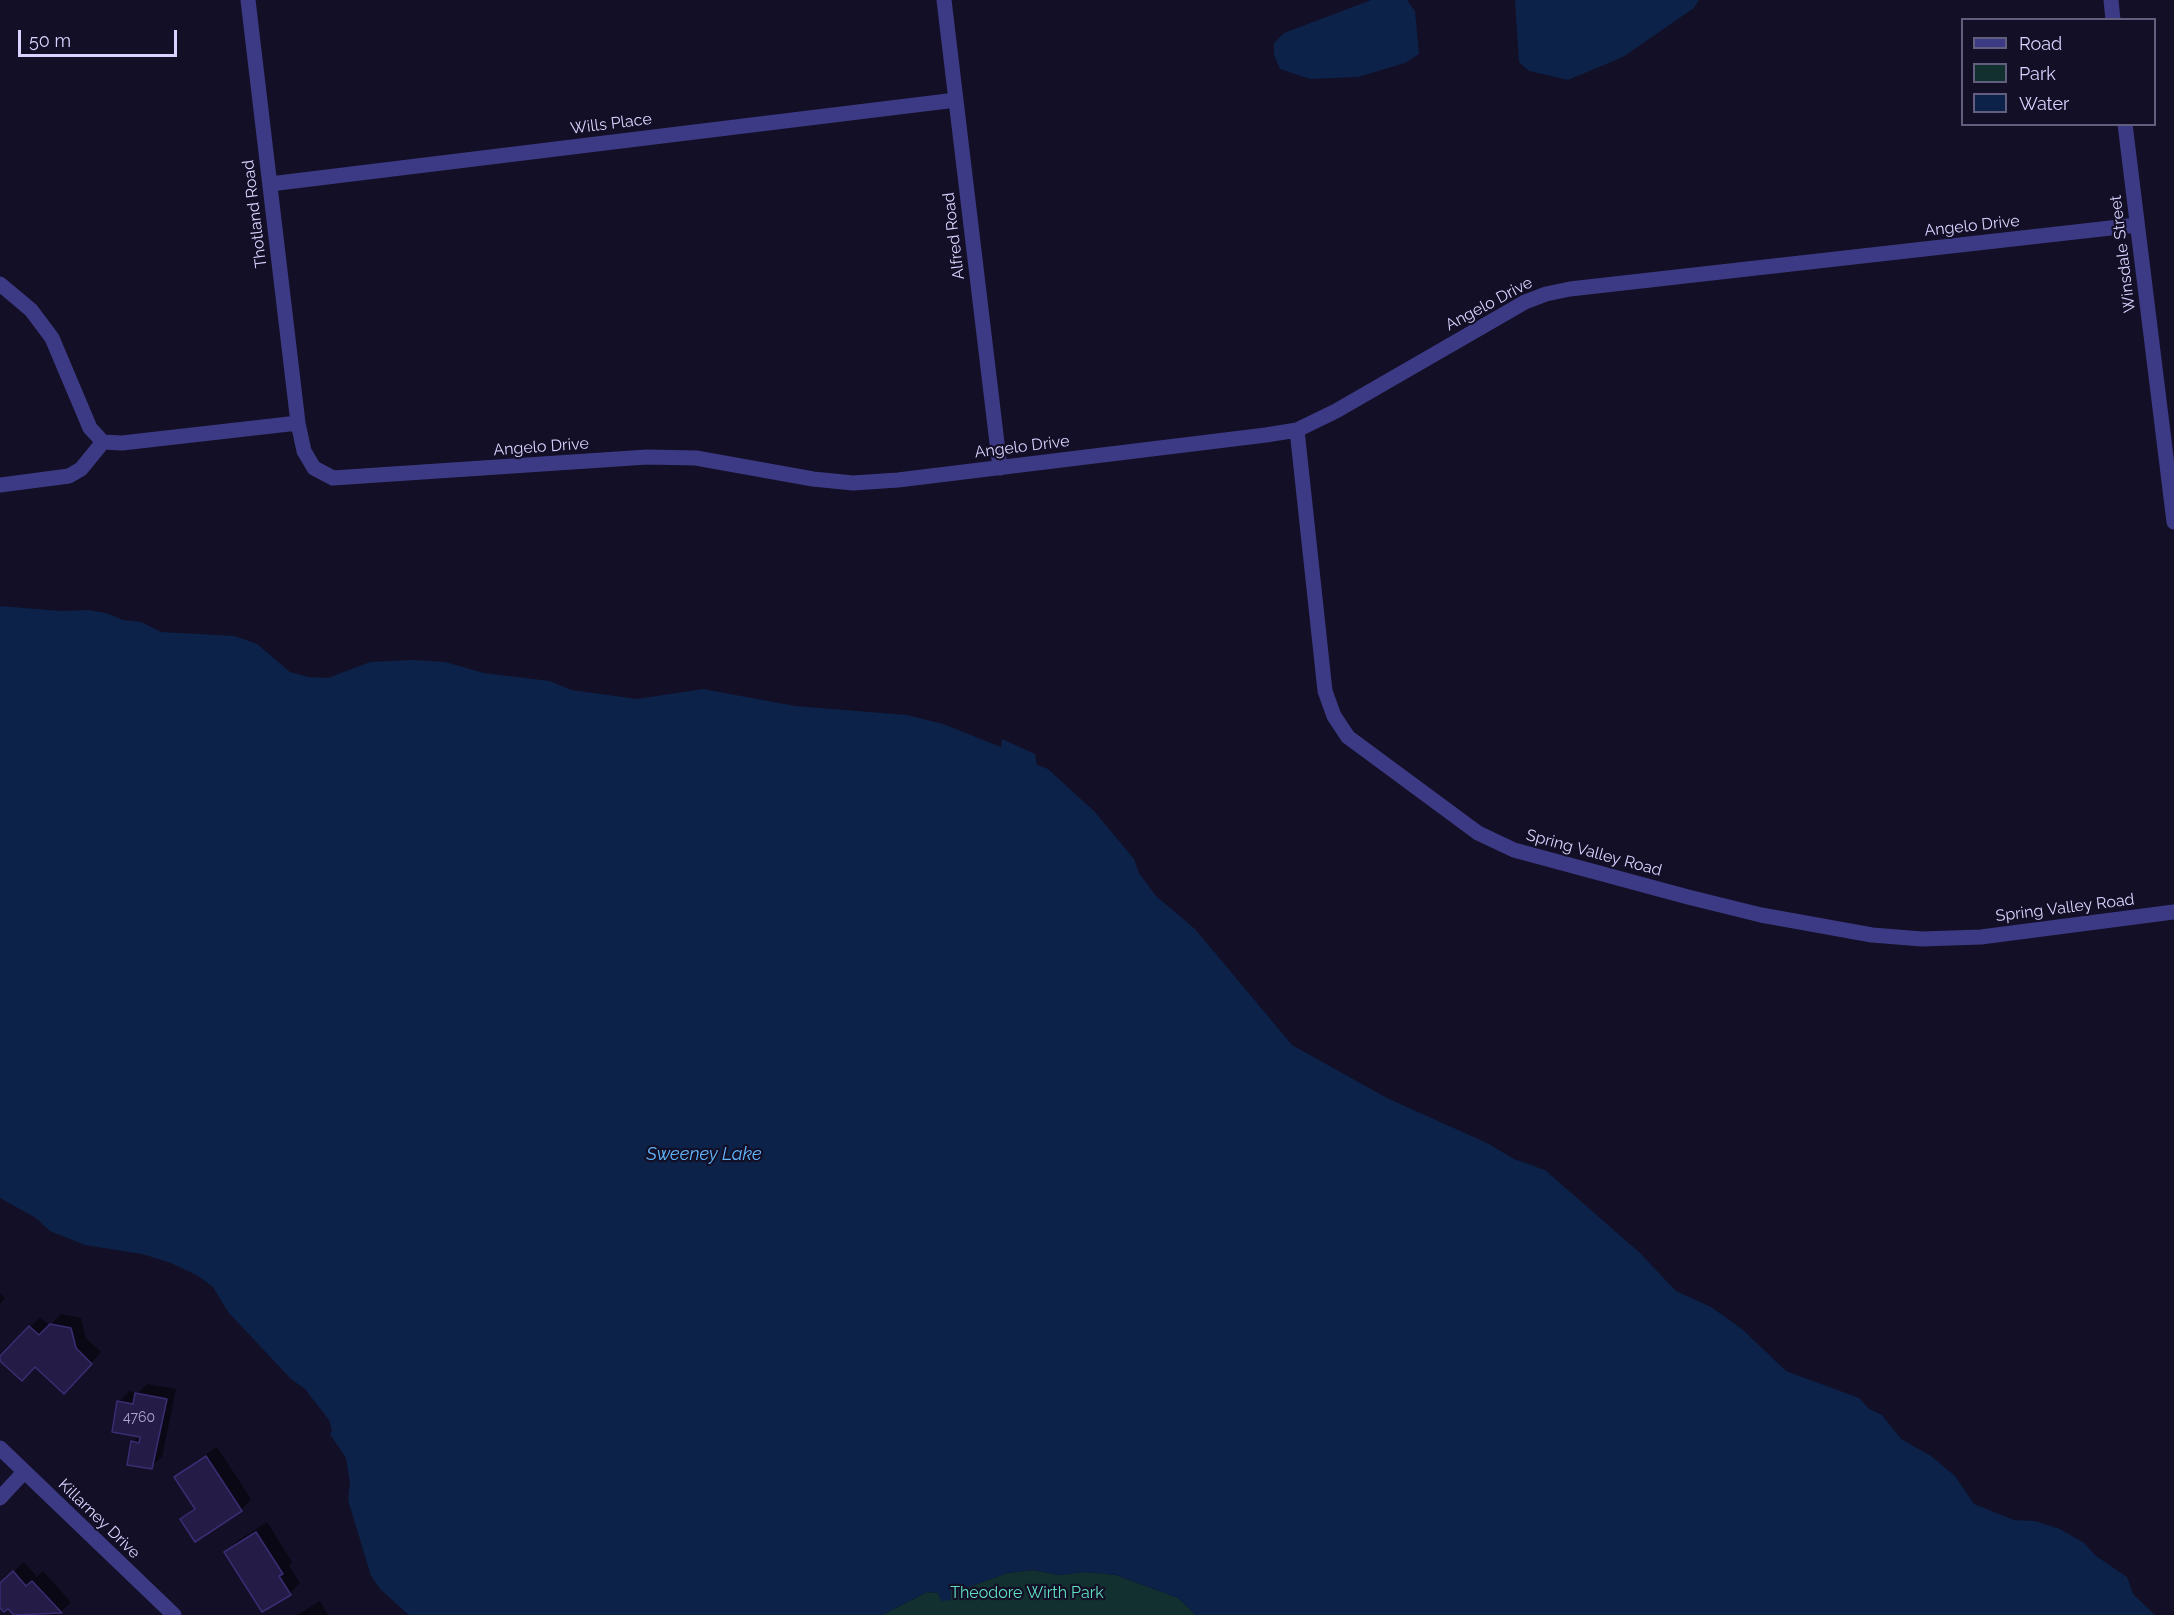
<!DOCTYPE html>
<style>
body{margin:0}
#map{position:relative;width:2174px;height:1615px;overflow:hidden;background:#130f26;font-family:Raleway,sans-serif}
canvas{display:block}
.legend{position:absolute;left:1961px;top:18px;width:195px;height:108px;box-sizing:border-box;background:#130f26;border:2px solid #625e7d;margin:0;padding:8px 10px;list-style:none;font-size:18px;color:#d9d4ff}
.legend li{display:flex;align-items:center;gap:12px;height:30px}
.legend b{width:30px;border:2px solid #625e7d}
.scale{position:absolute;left:18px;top:30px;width:159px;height:27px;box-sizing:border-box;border:3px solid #d9d4ff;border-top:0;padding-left:8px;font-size:18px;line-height:21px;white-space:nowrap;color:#d9d4ff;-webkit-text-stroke:4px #130f26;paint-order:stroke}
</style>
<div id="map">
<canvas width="2174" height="1615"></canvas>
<ul class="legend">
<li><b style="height:8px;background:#3d3a85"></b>Road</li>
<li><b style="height:16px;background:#12302f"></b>Park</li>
<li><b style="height:16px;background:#0c2248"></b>Water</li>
</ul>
<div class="scale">50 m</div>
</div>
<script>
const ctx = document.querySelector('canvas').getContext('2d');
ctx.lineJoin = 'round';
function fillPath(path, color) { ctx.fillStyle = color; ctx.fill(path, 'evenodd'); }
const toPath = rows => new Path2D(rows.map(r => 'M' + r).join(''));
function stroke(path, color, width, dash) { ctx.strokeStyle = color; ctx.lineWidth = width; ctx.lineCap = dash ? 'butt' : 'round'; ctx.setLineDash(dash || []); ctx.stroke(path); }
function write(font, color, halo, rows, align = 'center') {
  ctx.font = font + ' Raleway,sans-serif'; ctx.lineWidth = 4.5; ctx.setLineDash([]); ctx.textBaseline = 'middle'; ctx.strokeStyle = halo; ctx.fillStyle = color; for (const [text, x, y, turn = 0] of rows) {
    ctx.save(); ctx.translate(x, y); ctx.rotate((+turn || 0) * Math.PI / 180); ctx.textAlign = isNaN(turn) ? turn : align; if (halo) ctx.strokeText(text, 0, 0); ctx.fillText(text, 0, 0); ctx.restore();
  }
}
const green = toPath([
 [1033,1570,1059,1575,1085,1572,1116,1575,1178,1598,1196,1615,882,1615,927,1592,938,1593,951,1600,951,1590,961,1590,1007,1573]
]);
const water = toPath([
 [1371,0,1407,0,1415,11,1419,54,1405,63,1358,77,1310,79,1280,69,1274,55,1274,43,1284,33],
 [1515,0,1699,0,1694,8,1623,57,1568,80,1529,71,1519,62],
 [0,606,61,611,88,610,106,613,123,620,141,622,161,632,235,636,257,644,290,672,309,677,328,678,370,662,412,660,445,662,484,673,550,681,571,690,637,699,703,689,795,706,907,715,943,724,1001,747,1002,739,1035,754,1037,765,1048,769,1094,811,1134,859,1139,873,1156,896,1195,929,1292,1045,1387,1098,1487,1143,1514,1159,1545,1170,1640,1253,1676,1291,1711,1307,1742,1329,1786,1371,1859,1398,1869,1409,1882,1415,1901,1439,1931,1456,1955,1476,1974,1504,2014,1520,2035,1521,2060,1529,2084,1543,2096,1556,2127,1577,2133,1594,2155,1615,1196,1615,1178,1598,1116,1575,1085,1572,1059,1575,1033,1570,1007,1573,961,1590,951,1590,951,1600,941,1601,938,1593,927,1592,882,1615,409,1615,381,1590,371,1576,348,1500,350,1483,346,1458,330,1434,332,1430,329,1420,305,1389,291,1379,228,1312,213,1287,198,1276,171,1263,142,1254,85,1245,50,1231,36,1218,0,1198]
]);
const shadow = toPath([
 [0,1293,5,1299,0,1304],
 [61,1314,81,1318,86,1338,101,1352,74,1382,30,1327,40,1317,50,1326],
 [147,1384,176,1389,162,1457,151,1467,133,1442,139,1436,119,1402,129,1391,138,1393],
 [217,1447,251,1499,241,1510,182,1519,196,1506,176,1477,187,1467],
 [267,1522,292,1562,289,1566,300,1583,290,1593,226,1552,236,1542],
 [24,1562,37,1577,43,1571,71,1602,58,1615,16,1615,8,1607,0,1606,0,1584],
 [320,1601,328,1615,297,1615]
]);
const building = toPath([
 [50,1324,71,1328,76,1348,92,1364,64,1394,35,1367,22,1381,0,1361,0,1356,29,1326,39,1335,50,1324],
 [135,1393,167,1399,152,1469,127,1465,131,1441,139,1443,140,1437,112,1432,117,1401,133,1404,135,1393],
 [206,1456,242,1511,195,1542,180,1519,195,1509,174,1477,206,1456],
 [256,1532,283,1574,279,1576,291,1595,262,1612,224,1552,256,1532],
 [13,1571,26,1586,32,1581,62,1613,14,1615,8,1609,4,1612,0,1608,0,1583,13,1571]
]);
const minor = toPath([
 [248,0,298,423,304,451,314,468,333,478,647,457,696,458,813,479,853,483,898,480,1266,435,1297,430,1336,411,1525,302,1546,294,1570,289,2137,225],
 [944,0,1000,468],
 [2111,0,2113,20],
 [2125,124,2174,522],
 [270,184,956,100],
 [0,284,31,310,52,338,90,428,103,442,122,443,298,423],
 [1297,430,1325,691,1334,716,1348,737,1478,833,1514,850,1688,897,1761,915,1872,935,1922,939,1981,937,2174,912],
 [0,485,69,476,81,469,103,442],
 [0,1448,174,1615],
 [0,1498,24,1472]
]);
const numberNames = [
 ["4760",139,1418]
];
const streetNames = [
 ["Wills Place",611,124,-7],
 ["Thotland Road",255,214,-97],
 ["Angelo Drive",1972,226,-6],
 ["Alfred Road",954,236,-97],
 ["Winsdale Street",2123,254,-97],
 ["Angelo Drive",1489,304,-28],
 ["Angelo Drive",541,447,-4],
 ["Angelo Drive",1022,447,-7],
 ["Spring Valley Road",1594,853,15],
 ["Spring Valley Road",2065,908,-7],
 ["Killarney Drive",99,1519,44]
];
const parkNames = [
 ["Theodore Wirth Park",1027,1593]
];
const waterNames = [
 ["Sweeney Lake",704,1155]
];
fillPath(green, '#12302f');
fillPath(water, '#0c2248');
fillPath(shadow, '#0007');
fillPath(building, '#241b47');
stroke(building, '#3b2d73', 1.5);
stroke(minor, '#3d3a85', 15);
write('14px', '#aca6d1', null, numberNames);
write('16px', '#d9d4ff', '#130f26', streetNames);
write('16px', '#5fe0c0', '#130f26', parkNames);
write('italic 18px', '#62b6ff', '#130f26', waterNames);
</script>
